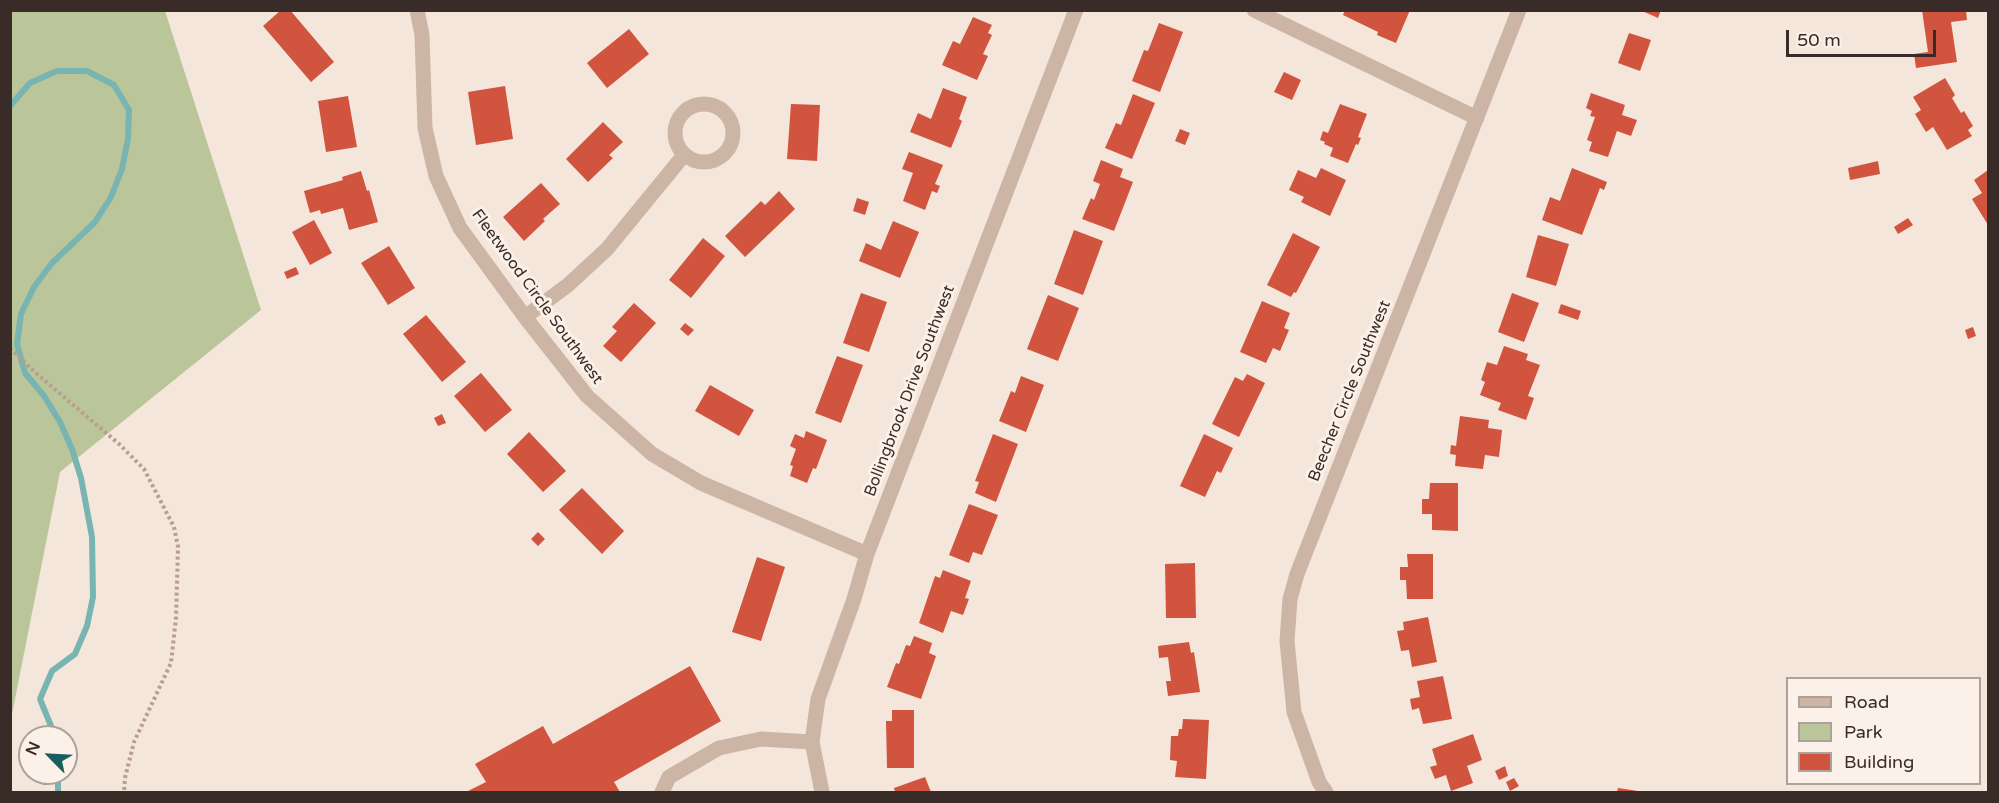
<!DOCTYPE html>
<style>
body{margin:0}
#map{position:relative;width:1999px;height:803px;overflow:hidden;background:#f4e6db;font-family:"Varela Round",sans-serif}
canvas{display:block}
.frame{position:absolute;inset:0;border:12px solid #392c28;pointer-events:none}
.legend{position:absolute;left:1786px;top:677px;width:195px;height:108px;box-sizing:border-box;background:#fbf1e8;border:2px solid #ada29b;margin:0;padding:8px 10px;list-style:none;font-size:18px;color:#392c28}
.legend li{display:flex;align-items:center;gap:12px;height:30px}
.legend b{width:30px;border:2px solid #ada29b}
.north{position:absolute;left:18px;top:725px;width:60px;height:60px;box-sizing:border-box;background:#fbf1e8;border:2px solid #ada29b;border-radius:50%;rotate:294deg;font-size:16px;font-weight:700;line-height:24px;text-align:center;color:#392c28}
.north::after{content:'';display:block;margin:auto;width:21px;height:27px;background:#195e5d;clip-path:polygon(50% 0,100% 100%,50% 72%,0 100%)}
.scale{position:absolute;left:1786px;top:30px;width:150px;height:27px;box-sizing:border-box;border:3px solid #392c28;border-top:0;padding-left:8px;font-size:18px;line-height:21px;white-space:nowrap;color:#392c28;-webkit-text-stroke:4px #fbf1e8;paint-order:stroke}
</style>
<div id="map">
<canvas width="1999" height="803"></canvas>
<div class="frame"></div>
<ul class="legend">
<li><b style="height:8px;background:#cdb5a6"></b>Road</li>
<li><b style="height:16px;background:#bac59a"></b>Park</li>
<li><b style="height:16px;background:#d0543e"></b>Building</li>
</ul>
<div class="north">N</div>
<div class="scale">50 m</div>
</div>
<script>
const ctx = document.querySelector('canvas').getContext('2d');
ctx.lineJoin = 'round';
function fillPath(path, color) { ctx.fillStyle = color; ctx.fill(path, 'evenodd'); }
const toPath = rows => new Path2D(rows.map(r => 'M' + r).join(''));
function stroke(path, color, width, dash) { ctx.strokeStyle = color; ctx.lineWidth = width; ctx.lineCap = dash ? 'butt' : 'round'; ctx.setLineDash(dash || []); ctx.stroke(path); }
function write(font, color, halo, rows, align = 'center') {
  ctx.font = font + ' "Varela Round",sans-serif'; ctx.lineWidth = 6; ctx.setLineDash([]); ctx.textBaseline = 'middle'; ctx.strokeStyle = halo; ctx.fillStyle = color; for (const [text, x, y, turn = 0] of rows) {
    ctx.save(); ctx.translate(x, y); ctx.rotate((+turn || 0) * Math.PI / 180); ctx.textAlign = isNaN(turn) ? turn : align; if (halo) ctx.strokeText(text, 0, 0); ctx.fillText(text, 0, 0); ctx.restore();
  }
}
const green = toPath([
 [11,10,165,11,261,310,60,472,11,719]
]);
const stream = toPath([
 [10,106,30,83,57,71,87,71,114,85,129,110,128,139,122,169,111,197,95,222,52,263,34,287,21,314,17,344,25,373,44,396,60,422,72,449,81,478,92,537,93,597,87,626,75,654,52,671,40,699,51,726,54,737],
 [58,792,58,773]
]);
const building = toPath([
 [281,10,290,10,334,62,311,82,263,26],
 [1345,10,1410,10,1396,43,1377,35,1378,32,1343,15],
 [1640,10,1661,10,1658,18],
 [1922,10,1966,10,1967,20,1951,22,1957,62,1916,68,1914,54,1928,52],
 [973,17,992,25,988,33,992,35,983,54,988,56,977,80,942,65,953,41,960,44],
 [1159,23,1183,32,1160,92,1132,81,1144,50,1148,51],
 [629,29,649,54,607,88,587,63],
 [1629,33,1651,40,1640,71,1618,63],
 [1284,72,1301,80,1292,100,1274,92],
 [1945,78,1955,95,1952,98,1961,113,1964,111,1973,126,1968,130,1972,136,1947,150,1933,127,1926,132,1915,114,1921,110,1913,97],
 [505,86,513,139,476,145,468,92],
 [943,88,967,97,959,119,962,121,951,148,910,132,918,113,931,119],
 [1591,93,1625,105,1622,115,1637,120,1631,136,1617,131,1608,157,1589,151,1592,142,1587,140,1595,117,1590,116,1592,111,1586,108],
 [1133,94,1155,103,1132,159,1105,148,1116,123,1121,125],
 [348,96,357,147,326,152,318,101],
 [791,104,820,105,817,161,787,159],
 [1340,104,1367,114,1358,137,1361,138,1358,145,1356,144,1348,163,1330,156,1333,148,1324,144,1325,142,1320,140,1323,131,1328,133],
 [603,122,623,142,609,155,613,158,588,182,566,159],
 [1180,129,1190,133,1185,145,1175,141],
 [909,152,943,165,935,184,940,186,937,193,932,191,925,210,903,201,913,173,902,169],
 [1101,160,1123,169,1120,177,1133,182,1114,231,1082,219,1091,198,1094,200,1100,184,1093,181],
 [1878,161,1880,174,1850,180,1848,168],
 [1321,168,1346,180,1330,216,1301,202,1304,197,1289,190,1298,170,1316,178],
 [1572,168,1607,182,1604,190,1600,188,1582,235,1542,220,1550,197,1560,201],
 [1988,170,1988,225,1972,199,1982,193,1974,180],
 [361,171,367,191,369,190,378,222,349,230,343,208,321,214,320,210,310,213,304,191,343,180,342,177],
 [541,183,560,204,543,219,545,221,524,241,503,217],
 [779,191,795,209,745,257,725,236,761,201,765,205],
 [857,198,869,202,865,215,853,211],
 [1908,218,1913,225,1898,234,1894,227],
 [314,220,332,253,310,265,292,232],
 [893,221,919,232,900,278,859,261,866,243,881,250],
 [1074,230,1103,241,1083,295,1054,284],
 [1293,233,1320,247,1296,293,1294,292,1291,297,1267,285],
 [1538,235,1569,244,1556,286,1526,277],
 [703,238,725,256,691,298,669,280],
 [389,246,415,288,388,305,361,263],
 [296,267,299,274,287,279,284,272],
 [861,293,887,302,869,352,843,343],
 [1512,293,1539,303,1524,342,1498,332],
 [1048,295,1079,308,1058,361,1027,349],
 [1262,301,1290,313,1284,328,1289,330,1280,351,1273,348,1266,363,1240,352],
 [634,303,656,323,621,362,603,346,617,331,612,327],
 [1561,304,1581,311,1578,320,1558,313],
 [426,315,466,362,442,382,403,334],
 [685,323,694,330,688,336,680,329],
 [1973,327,1976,336,1968,339,1965,330],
 [1504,346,1528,354,1526,360,1540,365,1528,396,1534,398,1526,420,1498,410,1501,403,1480,395,1485,382,1481,380,1487,362,1497,365],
 [837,356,863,365,841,423,815,413],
 [481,373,512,410,485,432,454,396],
 [1247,374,1265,383,1239,437,1212,424,1235,377,1243,381],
 [1021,376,1044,385,1026,432,999,421,1011,391,1015,393],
 [710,385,754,410,739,436,695,411],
 [442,414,446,423,438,426,434,418],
 [1460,416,1489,420,1488,428,1502,430,1499,457,1485,455,1483,469,1455,466,1456,455,1450,454,1451,445,1456,446],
 [806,431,827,440,816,469,813,468,807,483,790,476,793,466,790,465,796,449,790,446,795,434,804,438],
 [529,432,566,471,543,492,507,454],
 [993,434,1018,444,996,502,975,493,979,482,975,481],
 [1204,434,1233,448,1221,473,1217,471,1205,497,1180,486],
 [1430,483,1458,483,1458,531,1432,530,1432,514,1422,514,1422,499,1429,499],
 [582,488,624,531,602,554,559,510],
 [969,504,998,515,982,555,973,552,969,563,949,555],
 [538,532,545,539,538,546,531,539],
 [1407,554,1433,554,1433,599,1407,599,1406,580,1400,580,1400,567,1408,567],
 [757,557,785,567,761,641,732,632],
 [1195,563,1196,618,1166,618,1165,564],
 [943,570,971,581,965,598,969,599,963,615,951,611,943,633,919,623,935,576,940,578],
 [1428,617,1437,662,1412,667,1409,650,1401,651,1397,631,1404,630,1403,622],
 [914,636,932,643,929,653,936,656,921,699,887,687,896,663,899,664,906,645,910,646],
 [1189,642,1191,653,1194,652,1200,692,1168,696,1166,681,1171,681,1168,657,1159,658,1158,646],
 [690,666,721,721,614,782,620,792,466,792,486,782,475,764,543,726,553,744],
 [1443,676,1452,719,1423,724,1419,708,1412,710,1410,699,1420,697,1417,681],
 [892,710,914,710,914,768,887,768,886,721,892,721],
 [1183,719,1209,720,1206,779,1175,777,1177,761,1170,760,1171,736,1178,736,1179,729,1182,729],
 [1473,734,1482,760,1467,766,1473,783,1451,791,1446,775,1435,779,1430,767,1437,765,1432,749],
 [1505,766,1508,776,1499,780,1495,771],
 [925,777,931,792,895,792,894,788],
 [1514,778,1519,786,1510,791,1506,782],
 [1618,788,1638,791,1638,792,1617,792]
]);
const path = toPath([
 [10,348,37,374,119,444,144,469,174,527,178,547,176,618,171,663,134,742,125,778,124,792]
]);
const minor = toPath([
 [417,10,422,35,425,128,436,176,460,228,525,317,587,396,652,454,701,483,867,554],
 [1254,10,1477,118],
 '675 133a29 29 0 1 1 58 0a29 29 0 1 1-58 0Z',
 [525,317,568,285,607,249,684,155],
 [662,792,669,777,719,748,761,739,812,742],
 [822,792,812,742,818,699,854,599,867,554,1076,10],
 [1326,792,1319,782,1294,712,1287,641,1290,599,1297,574,1519,10]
]);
const streetNames = [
 ["Fleetwood Circle Southwest",537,297,54],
 ["Bollingbrook Drive Southwest",910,391,-69],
 ["Beecher Circle Southwest",1350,391,-68]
];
fillPath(green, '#bac59a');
stroke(stream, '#78b4b1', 6);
fillPath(building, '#d0543e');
stroke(path, '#b99e90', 4, [3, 3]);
stroke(minor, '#cdb5a6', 15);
write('16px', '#392c28', '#fbf1e8', streetNames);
</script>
